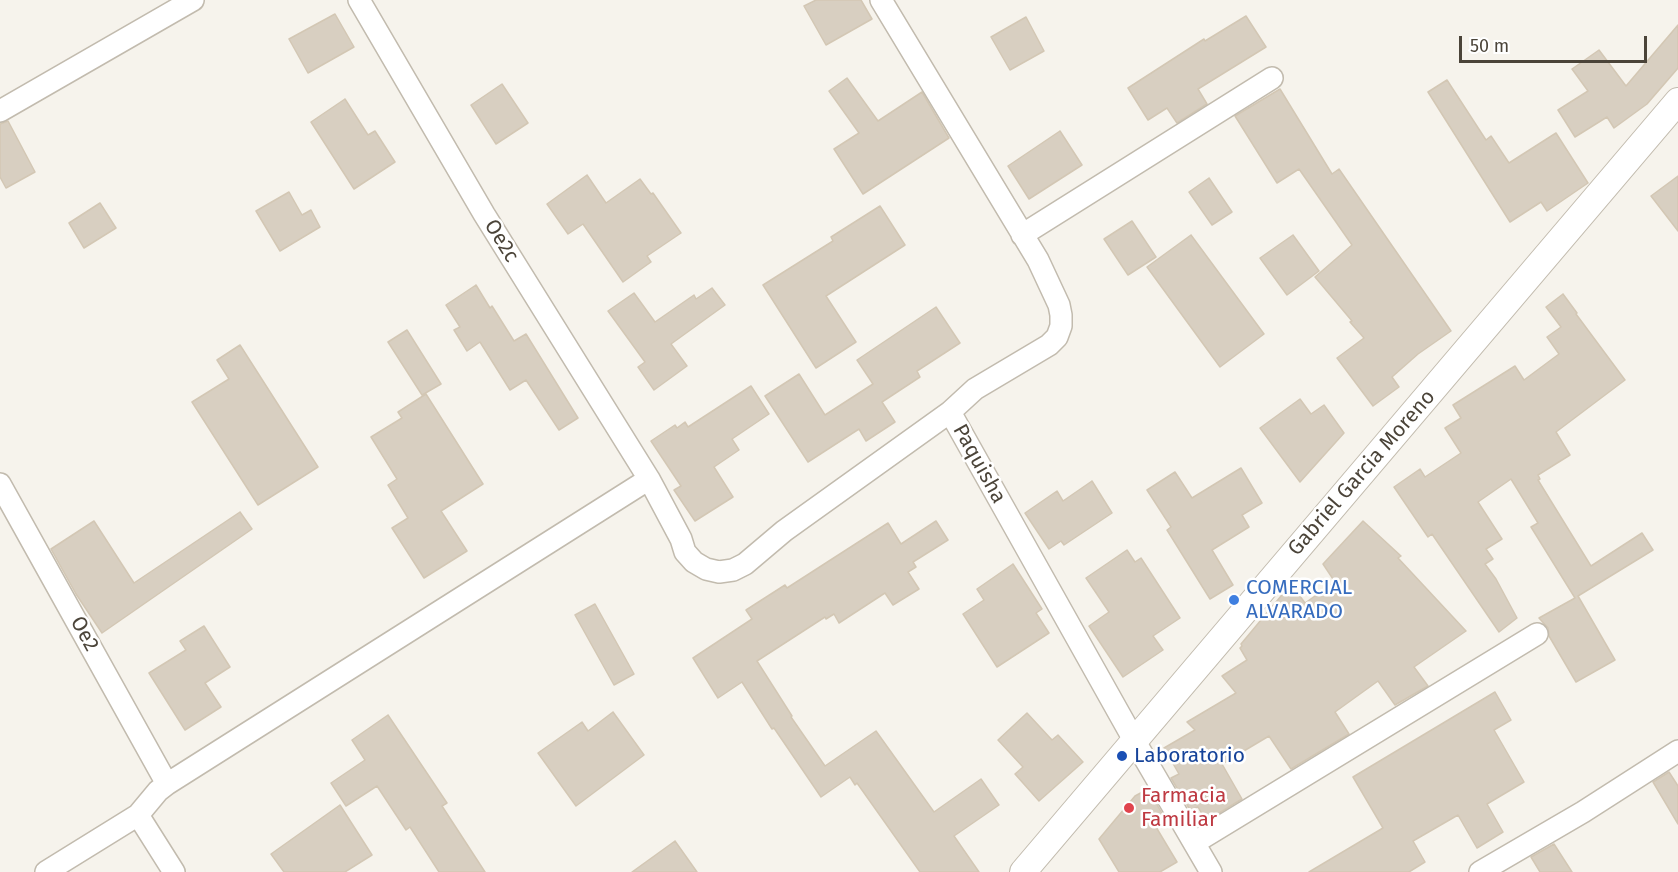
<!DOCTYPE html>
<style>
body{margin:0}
#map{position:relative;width:1678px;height:872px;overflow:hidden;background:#f6f3ec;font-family:"Fira Sans",sans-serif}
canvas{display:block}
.scale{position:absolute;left:1459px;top:36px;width:188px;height:27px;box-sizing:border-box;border:3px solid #4b4439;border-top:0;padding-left:8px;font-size:18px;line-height:21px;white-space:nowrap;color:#4b4439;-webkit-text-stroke:4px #fff;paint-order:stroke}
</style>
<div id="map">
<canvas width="1678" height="872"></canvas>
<div class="scale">50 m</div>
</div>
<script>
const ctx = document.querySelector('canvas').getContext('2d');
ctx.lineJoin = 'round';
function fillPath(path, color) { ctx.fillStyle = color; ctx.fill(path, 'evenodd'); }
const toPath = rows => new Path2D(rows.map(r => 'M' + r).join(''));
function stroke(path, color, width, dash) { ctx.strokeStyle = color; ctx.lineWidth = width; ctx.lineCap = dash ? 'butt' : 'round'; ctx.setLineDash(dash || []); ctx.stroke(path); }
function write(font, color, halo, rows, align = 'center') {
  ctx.font = font + ' "Fira Sans",sans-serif'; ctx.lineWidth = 5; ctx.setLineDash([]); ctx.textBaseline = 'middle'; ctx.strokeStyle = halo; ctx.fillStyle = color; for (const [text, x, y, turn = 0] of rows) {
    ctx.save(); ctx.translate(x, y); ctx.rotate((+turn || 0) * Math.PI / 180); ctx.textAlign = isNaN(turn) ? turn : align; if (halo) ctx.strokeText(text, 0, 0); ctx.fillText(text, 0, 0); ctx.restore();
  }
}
const building = toPath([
 [816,0,861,0,872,19,826,45,804,6,816,0],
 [335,14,354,47,308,73,289,39,335,14],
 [1246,16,1266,47,1198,89,1207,104,1177,123,1167,108,1148,120,1128,88,1204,39,1205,41,1246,16],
 [1026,17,1044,51,1010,70,991,37,1026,17],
 [1678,25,1678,68,1647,104,1614,128,1607,117,1575,137,1558,110,1588,91,1572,69,1599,50,1626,86,1678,25],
 [847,78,878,121,922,92,949,138,863,194,834,149,859,133,829,91,847,78],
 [1447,80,1486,140,1491,136,1509,163,1556,133,1588,183,1547,211,1541,202,1510,222,1428,92,1447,80],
 [502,84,528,123,496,144,471,105,502,84],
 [1280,89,1332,174,1339,169,1451,331,1418,354,1392,377,1399,387,1373,406,1337,358,1364,338,1350,322,1352,321,1315,277,1352,245,1299,169,1277,183,1235,116,1280,89],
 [345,99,368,135,375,131,395,162,354,189,311,122,345,99],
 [8,121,35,172,6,188,0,177,0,124,8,121],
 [1060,131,1082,165,1029,199,1008,166,1060,131],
 [587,175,606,203,640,179,651,194,653,193,681,233,647,256,651,262,623,282,583,224,568,234,547,204,587,175],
 [1678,176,1678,231,1651,196,1678,176],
 [1209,178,1232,212,1212,225,1189,192,1209,178],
 [289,192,302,215,311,210,320,227,280,251,256,211,289,192],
 [100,203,116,228,84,248,69,223,100,203],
 [880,206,905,245,826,296,856,342,816,368,763,285,833,241,831,237,880,206],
 [1132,221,1156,257,1128,275,1104,239,1132,221],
 [1191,235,1264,334,1220,367,1147,267,1191,235],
 [1293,235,1319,271,1287,295,1260,258,1293,235],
 [476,285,490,308,492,306,514,341,526,334,578,418,559,430,526,380,510,390,480,342,467,351,454,330,460,327,446,305,476,285],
 [712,288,725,305,671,344,687,366,654,390,638,367,645,362,608,311,634,293,655,322,694,295,696,299,712,288],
 [1563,294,1577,313,1576,314,1625,380,1556,432,1570,455,1538,475,1540,479,1538,480,1591,566,1642,533,1653,550,1578,596,1615,660,1576,682,1549,636,1548,628,1539,618,1575,598,1531,527,1538,523,1511,479,1478,502,1502,539,1486,549,1493,559,1485,564,1496,579,1517,618,1499,632,1432,534,1428,537,1394,487,1420,469,1425,477,1461,453,1445,428,1461,418,1453,405,1515,366,1524,380,1559,354,1547,337,1561,327,1546,307,1563,294],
 [936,307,960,343,917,371,920,377,882,402,895,422,866,441,859,429,808,462,765,396,799,374,825,415,873,384,857,360,936,307],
 [407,330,441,384,422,395,388,342,407,330],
 [240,345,318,467,258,505,192,402,229,379,217,360,240,345],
 [751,386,769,414,732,439,739,450,714,467,733,497,695,521,674,490,681,486,651,441,675,425,677,428,685,422,688,427,751,386],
 [426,394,483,484,441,511,467,551,424,578,392,528,408,518,388,485,397,479,371,437,402,418,398,412,426,394],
 [1300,399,1311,414,1324,405,1344,433,1300,482,1260,428,1300,399],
 [1241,468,1262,503,1242,515,1249,527,1212,550,1233,585,1210,599,1167,530,1171,527,1147,490,1175,472,1192,498,1241,468],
 [1092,481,1112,513,1064,545,1061,541,1049,549,1025,513,1057,491,1063,501,1092,481],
 [240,512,252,529,102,633,76,594,51,549,94,521,134,583,240,512],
 [936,521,948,540,913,562,916,567,908,572,919,589,893,605,885,593,839,623,834,614,826,619,825,617,757,661,792,716,791,717,825,766,876,731,934,812,981,779,999,805,954,836,979,872,920,872,857,783,855,785,850,777,821,797,774,728,772,729,742,682,718,698,693,658,752,619,746,610,785,585,787,588,888,523,901,544,936,521],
 [1363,521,1401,556,1398,558,1466,631,1414,667,1428,686,1395,705,1378,681,1335,712,1349,734,1291,769,1269,736,1222,764,1242,799,1206,821,1198,807,1190,810,1171,778,1179,774,1164,748,1195,730,1187,722,1236,693,1222,676,1247,660,1240,648,1242,646,1241,644,1291,584,1305,603,1335,582,1323,564,1363,521],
 [1127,550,1135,562,1141,558,1180,618,1153,636,1163,650,1123,677,1089,626,1109,612,1086,578,1127,550],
 [1013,564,1042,609,1036,613,1049,633,997,667,963,614,984,600,977,589,1013,564],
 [595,604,634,674,614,685,575,615,595,604],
 [204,626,230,667,205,683,221,707,185,730,149,673,186,650,180,641,204,626],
 [1495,692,1511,720,1494,730,1524,782,1487,804,1503,832,1477,848,1458,815,1413,841,1425,862,1409,872,1309,872,1383,828,1353,777,1495,692],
 [613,712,644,755,576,806,538,753,582,722,588,731,613,712],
 [1027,713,1052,740,1058,735,1083,762,1039,801,1015,774,1023,767,998,740,1027,713],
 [388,715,447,803,442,806,485,872,439,872,410,827,406,830,377,786,346,806,331,783,365,760,352,740,388,715],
 [1669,772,1678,786,1678,824,1653,782,1669,772],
 [1148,789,1167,822,1156,827,1177,862,1160,872,1119,872,1099,839,1135,796,1148,789],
 [340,805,372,855,345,872,284,872,271,854,340,805],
 [675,841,697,872,632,872,675,841],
 [1554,844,1572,872,1540,872,1531,857,1554,844]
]);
const minor = toPath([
 [359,0,484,214,649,479],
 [881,0,1038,260,1059,305,1061,315,1061,326,1057,337,1049,345,975,389,950,412,1134,740,1211,872],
 [0,111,193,0],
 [1022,235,1272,78],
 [0,484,167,784],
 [138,815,174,872],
 [1194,843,1537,634],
 [46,872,138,815,158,791,167,784,649,479,681,539,685,552,694,562,706,569,719,572,733,570,745,564,784,531,950,412],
 [1480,872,1583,812,1678,751]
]);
const tertiary = toPath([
 [1023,872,1678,101]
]);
const markers = [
 [1234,600,6,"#3f7fe0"],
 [1122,756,6,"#1a4fb4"],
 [1129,808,6,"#e0444e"]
];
const streetNames = [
 ["Oe2c",501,241,58],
 ["Paquisha",979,464,61],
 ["Gabriel Garcia Moreno",1362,473,-49],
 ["Oe2",84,634,61]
];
const shopNames = [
 ["COMERCIAL",1246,588],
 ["ALVARADO",1246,612]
];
const transitNames = [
 ["Laboratorio",1134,756]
];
const healthNames = [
 ["Farmacia",1141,796],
 ["Familiar",1141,820]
];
fillPath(building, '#d8cfc1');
stroke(building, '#d3c7b4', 1.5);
stroke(minor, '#c2bbae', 24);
stroke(tertiary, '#c2bbae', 28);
stroke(minor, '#fff', 21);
stroke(tertiary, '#fff', 26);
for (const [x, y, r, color] of markers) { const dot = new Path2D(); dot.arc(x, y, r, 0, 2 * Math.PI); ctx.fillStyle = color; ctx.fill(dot); stroke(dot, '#fff', 2); }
write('21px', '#4b4439', '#fff', streetNames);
write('21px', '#366cbe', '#fff', shopNames, 'left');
write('21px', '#164399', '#fff', transitNames, 'left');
write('21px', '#be3a42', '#fff', healthNames, 'left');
</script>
